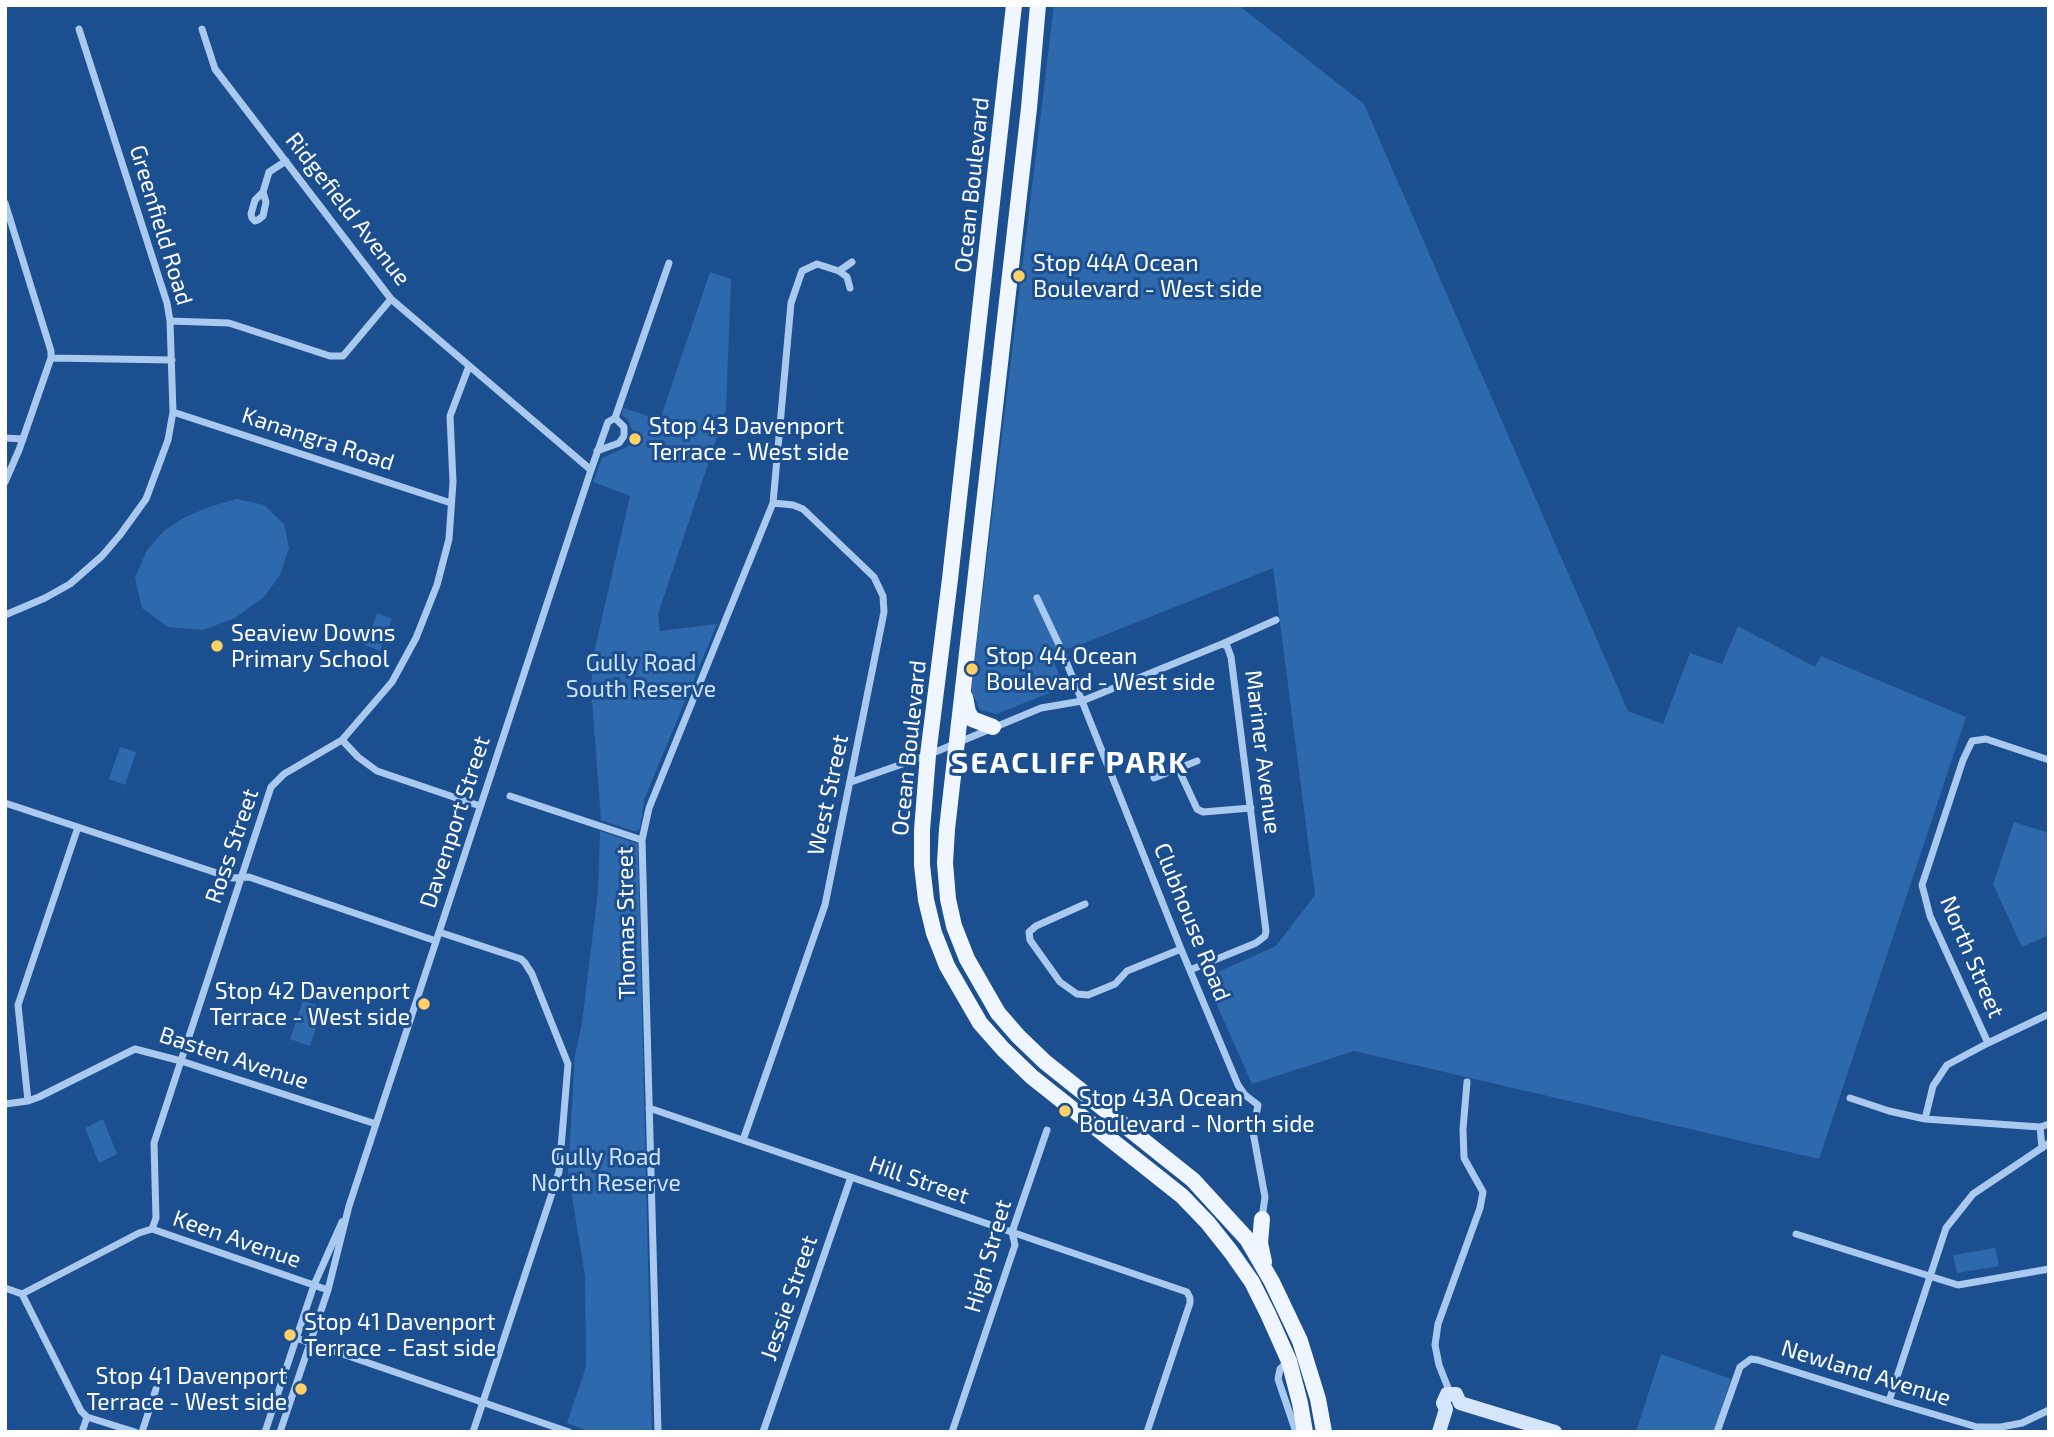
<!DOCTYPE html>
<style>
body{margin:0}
#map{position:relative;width:2054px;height:1437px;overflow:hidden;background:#1b4f8f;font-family:"Exo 2",sans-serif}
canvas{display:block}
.frame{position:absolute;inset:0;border:7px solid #fff;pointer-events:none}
</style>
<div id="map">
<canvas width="2054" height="1437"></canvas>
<div class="frame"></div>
</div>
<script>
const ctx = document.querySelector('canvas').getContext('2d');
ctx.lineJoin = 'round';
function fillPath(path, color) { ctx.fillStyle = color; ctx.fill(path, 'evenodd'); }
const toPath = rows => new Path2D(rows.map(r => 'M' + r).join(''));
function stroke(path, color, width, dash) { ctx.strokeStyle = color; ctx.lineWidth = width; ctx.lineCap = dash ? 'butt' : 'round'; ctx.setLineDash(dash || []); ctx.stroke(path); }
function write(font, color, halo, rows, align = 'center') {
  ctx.font = font + ' "Exo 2",sans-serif'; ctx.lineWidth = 6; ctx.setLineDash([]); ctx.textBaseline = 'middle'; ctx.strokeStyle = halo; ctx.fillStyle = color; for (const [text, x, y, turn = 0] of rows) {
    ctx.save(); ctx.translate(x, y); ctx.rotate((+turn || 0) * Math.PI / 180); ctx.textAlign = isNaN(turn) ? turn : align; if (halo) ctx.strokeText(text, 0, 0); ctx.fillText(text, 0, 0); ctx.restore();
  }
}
const green = toPath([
 [1054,5,1243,5,1242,8,1364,104,1628,711,1663,724,1690,653,1722,664,1738,626,1815,667,1821,656,1966,717,1819,1159,1354,1051,1252,1084,1205,978,1276,946,1315,895,1273,568,1077,646,1050,654,1065,687,996,714,980,710,971,690],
 [710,272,731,279,726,410,658,614,660,631,717,624,644,800,640,828,637,831,633,831,601,820,591,687,594,652,630,496,593,482,602,458,629,446,634,434,628,420,622,415,623,408,660,420],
 [237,499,264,505,284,524,289,548,280,575,264,597,235,618,203,630,168,627,142,608,135,578,147,550,165,530,187,516,212,506],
 [377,613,392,619,380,651,365,645],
 [120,747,136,752,125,785,109,779],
 [2014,822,2049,833,2049,935,2022,947,1993,884],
 [600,831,638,844,652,1432,591,1432,567,1423,586,1367,585,1276,568,1172,575,1055,582,1023,598,892],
 [303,1001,323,1007,310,1046,290,1039],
 [103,1119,117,1154,99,1163,85,1128],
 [1995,1248,1999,1266,1957,1273,1953,1255],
 [1661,1354,1731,1379,1714,1432,1636,1432]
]);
const street = toPath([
 [202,29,215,69,391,299,591,470],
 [263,192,266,202,263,216,258,220,255,221,252,218,251,214,255,200,263,192,269,172,286,161],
 [5,203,51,351,51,358,19,450,5,482],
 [839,271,852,262],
 [170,321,229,323,330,356,343,356,391,299],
 [51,358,172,360],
 [173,412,451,503],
 [5,438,23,439],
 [597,451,619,443,624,436,624,427,615,418,669,263],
 [1037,598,1062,651,1181,949,1238,1085,1245,1095,1258,1105,1253,1132,1265,1197,1262,1218],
 [5,615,45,598,70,584,102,556,120,535,146,499,168,440,173,412,170,321,167,303,79,29],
 [1222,644,1276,620],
 [342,740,358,757,377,771,480,806],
 [1178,768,1197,809,1203,812,1251,808],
 [1154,778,1197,761],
 [851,782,928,755,1041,708,1082,701,1222,644,1227,646,1231,657,1266,931,1265,936,1256,943,1190,970],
 [510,796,642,840],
 [5,803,232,878,249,877,436,941],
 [1085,904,1036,926,1029,932,1030,940,1060,982,1077,994,1088,995,1115,984,1127,971,1181,949],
 [439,932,521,959,525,963,532,974,568,1064,559,1172,473,1432],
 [1988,1043,1930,916,1922,885,1963,760,1972,741,1986,739,2049,760],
 [1850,1098,1889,1111,1925,1119,2040,1127,2049,1124],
 [28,1101,18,1005,78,827],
 [5,1104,28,1101,39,1097,135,1049,181,1061,376,1124],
 [649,1108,1187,1292,1190,1298,1190,1303,1147,1432],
 [1925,1119,1933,1086,1947,1065,1988,1043,2049,1014],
 [2040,1127,2042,1148],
 [743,1140,825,905,884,612,883,596,874,577,803,509,793,505,773,503],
 [152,1229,156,1218,154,1143,271,787,284,774,342,740,392,682,416,638,437,585,449,539,453,482,450,416,469,366],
 [1796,1234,1958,1285,2049,1269],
 [5,1288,22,1294,81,1411,87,1417,82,1432],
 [22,1294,139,1233,152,1229,328,1290],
 [296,1338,569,1432],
 [1287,1362,1280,1369,1278,1379,1296,1432],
 [1450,1393,1439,1365,1435,1345,1438,1324,1480,1208,1483,1192,1464,1158,1463,1129,1467,1082],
 [1889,1401,1946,1228,1973,1194,2049,1143],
 [87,1417,135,1432],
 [142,1432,156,1389],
 [265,1432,314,1285,342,1222],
 [280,1432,328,1290,349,1206,591,470,608,422,615,418],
 [658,1432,642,840,649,808,773,503,791,303,802,271,817,264,839,271,847,277,850,288],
 [763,1432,851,1177],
 [952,1432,1015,1245,1012,1232,1047,1130],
 [1717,1432,1740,1367,1751,1359,1758,1360,1889,1401,1977,1427,2001,1427,2022,1423,2049,1410]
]);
const secondary = toPath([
 [1460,1403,1555,1432],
 [1446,1409,1443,1403,1447,1394,1456,1394,1460,1403],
 [1439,1432,1446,1409]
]);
const primary = toPath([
 [1014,5,950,579,928,755,922,830,922,865,926,900,934,933,947,966,980,1023,1003,1049,1032,1077,1182,1196,1208,1223,1231,1252,1252,1282,1268,1314,1289,1361,1300,1403,1305,1432],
 [1038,5,1029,108,947,829,945,863,948,899,954,926,967,959,998,1013,1018,1036,1045,1062,1193,1180,1247,1239,1272,1282,1300,1341,1318,1399,1324,1432],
 [965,697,968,712,972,719,993,727],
 [1262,1219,1260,1243,1264,1262]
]);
const markers = [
 [1019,276,7,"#ffd166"],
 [635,439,7,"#ffd166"],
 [217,646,7,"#ffd166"],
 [972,669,7,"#ffd166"],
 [424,1004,7,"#ffd166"],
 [1065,1111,7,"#ffd166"],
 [290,1335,7,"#ffd166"],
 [301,1389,7,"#ffd166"]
];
const streetNames = [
 ["Ocean Boulevard",972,185,-84],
 ["Ridgefield Avenue",348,209,52],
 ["Greenfield Road",161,225,73],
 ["Kanangra Road",318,439,18],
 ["Ocean Boulevard",909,748,-84],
 ["Mariner Avenue",1263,752,83],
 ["West Street",828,795,-78],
 ["Davenport Street",455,822,-72],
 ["Ross Street",232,846,-71],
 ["Clubhouse Road",1192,922,68],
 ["Thomas Street",626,923,-91],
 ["North Street",1972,957,67],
 ["Basten Avenue",234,1058,18],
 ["Hill Street",919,1180,19],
 ["Keen Avenue",237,1239,19],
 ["High Street",988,1256,-74],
 ["Jessie Street",789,1298,-71],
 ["Newland Avenue",1866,1373,17]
];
const poiNames = [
 ["Stop 44A Ocean",1033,263],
 ["Boulevard - West side",1033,289],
 ["Stop 43 Davenport",649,426],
 ["Terrace - West side",649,452],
 ["Seaview Downs",231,633],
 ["Primary School",231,659],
 ["Stop 44 Ocean",986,656],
 ["Boulevard - West side",986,682],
 ["Stop 42 Davenport",410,991,"right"],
 ["Terrace - West side",410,1017,"right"],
 ["Stop 43A Ocean",1079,1098],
 ["Boulevard - North side",1079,1124],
 ["Stop 41 Davenport",304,1322],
 ["Terrace - East side",304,1348],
 ["Stop 41 Davenport",287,1376,"right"],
 ["Terrace - West side",287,1402,"right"]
];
const parkNames = [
 ["Gully Road",641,663],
 ["South Reserve",641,689],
 ["Gully Road",606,1157],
 ["North Reserve",606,1183]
];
const districtNames = [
 ["SEACLIFF PARK",1070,763]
];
fillPath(green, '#2e69ad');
stroke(street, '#a9c9ee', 7);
stroke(secondary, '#d6e6fa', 14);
stroke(primary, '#f0f6ff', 16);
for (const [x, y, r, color] of markers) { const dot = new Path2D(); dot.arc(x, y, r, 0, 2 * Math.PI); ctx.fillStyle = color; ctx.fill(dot); stroke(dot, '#1b4f8f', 2.5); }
write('23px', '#fff', '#1b4f8f', streetNames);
write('23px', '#fff', '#1b4f8f', poiNames, 'left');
write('23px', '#cfe3fa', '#1b4f8f', parkNames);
ctx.letterSpacing = '2px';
write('bold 30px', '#fff', '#1b4f8f', districtNames);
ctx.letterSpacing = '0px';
</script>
